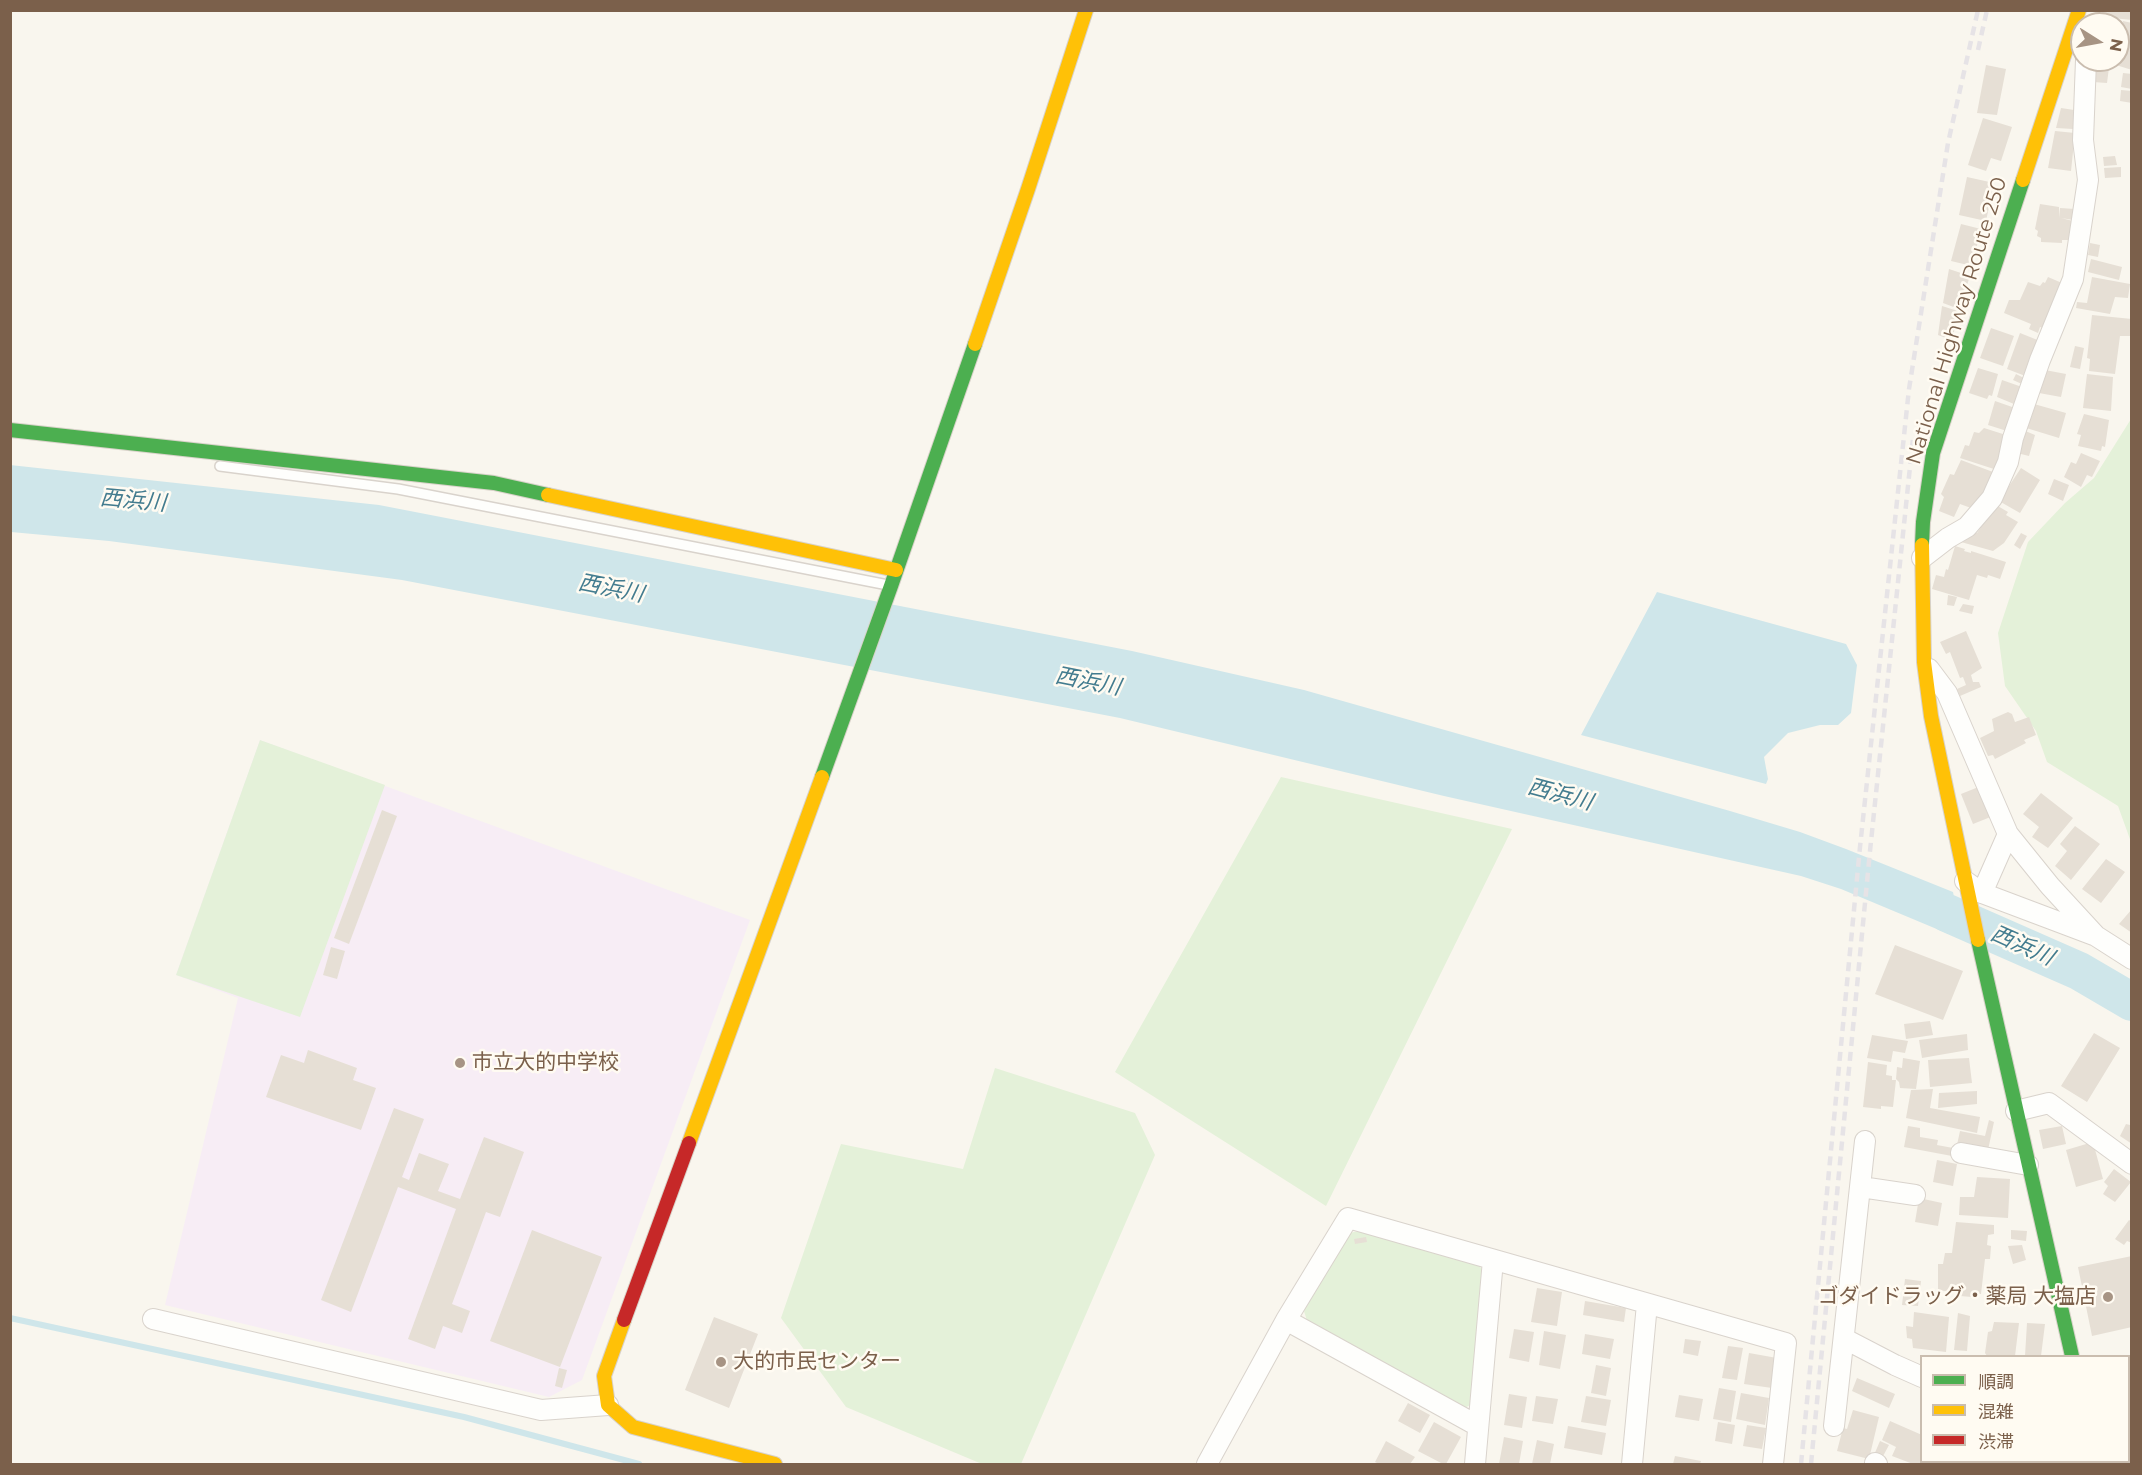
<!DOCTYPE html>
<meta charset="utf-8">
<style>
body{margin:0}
#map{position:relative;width:2142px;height:1475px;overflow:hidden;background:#f9f6ee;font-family:Montserrat,"Noto Sans JP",sans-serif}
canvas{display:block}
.frame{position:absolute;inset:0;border:12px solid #7b604b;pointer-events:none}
.legend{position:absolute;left:1920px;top:1355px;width:210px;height:108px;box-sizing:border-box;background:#fffbf2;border:2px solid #cabdaf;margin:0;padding:8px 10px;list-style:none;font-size:18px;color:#7b604b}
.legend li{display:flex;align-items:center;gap:12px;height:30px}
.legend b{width:30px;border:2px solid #cabdaf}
.north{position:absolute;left:2070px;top:12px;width:60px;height:60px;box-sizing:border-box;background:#fffbf2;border:2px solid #cabdaf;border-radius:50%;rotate:101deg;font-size:16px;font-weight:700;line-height:24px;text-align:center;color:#7b604b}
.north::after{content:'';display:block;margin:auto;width:21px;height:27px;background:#a79484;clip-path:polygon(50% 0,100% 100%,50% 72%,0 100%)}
</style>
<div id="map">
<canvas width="2142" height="1475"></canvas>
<div class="frame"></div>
<ul class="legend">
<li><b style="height:8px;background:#4caf50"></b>順調</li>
<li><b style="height:8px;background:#ffc107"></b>混雑</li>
<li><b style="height:8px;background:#c62828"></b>渋滞</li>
</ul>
<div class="north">N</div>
</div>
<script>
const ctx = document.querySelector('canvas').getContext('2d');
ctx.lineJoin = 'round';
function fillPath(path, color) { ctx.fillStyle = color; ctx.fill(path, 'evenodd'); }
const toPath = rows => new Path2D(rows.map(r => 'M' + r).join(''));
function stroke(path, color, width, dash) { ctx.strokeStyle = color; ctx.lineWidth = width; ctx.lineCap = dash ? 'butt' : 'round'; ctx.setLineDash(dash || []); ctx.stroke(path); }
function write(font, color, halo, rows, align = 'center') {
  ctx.font = font + ' Montserrat,"Noto Sans JP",sans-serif'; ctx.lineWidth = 5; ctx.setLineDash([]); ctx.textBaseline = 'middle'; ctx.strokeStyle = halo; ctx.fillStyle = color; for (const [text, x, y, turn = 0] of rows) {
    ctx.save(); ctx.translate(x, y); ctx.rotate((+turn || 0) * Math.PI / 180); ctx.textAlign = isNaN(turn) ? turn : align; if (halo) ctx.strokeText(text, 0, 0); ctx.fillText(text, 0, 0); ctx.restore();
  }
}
const education = toPath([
 [260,740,750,920,582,1380,549,1397,165,1305,238,998,176,975]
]);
const green = toPath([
 [2131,419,2131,842,2118,806,2047,762,2036,731,2005,686,1998,633,2028,542,2065,503,2094,478],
 [260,740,385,785,300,1017,176,975],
 [1281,777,1512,829,1326,1206,1115,1072],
 [995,1068,1135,1113,1155,1155,1021,1464,982,1464,846,1407,781,1318,841,1144,963,1169],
 [1361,1231,1478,1263,1485,1276,1472,1404,1461,1410,1308,1324,1304,1311,1348,1233]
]);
const water = toPath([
 [10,465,379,505,1132,651,1304,690,1730,811,1800,832,1846,849,1953,892,1963,940,1841,889,1801,876,1444,796,1120,718,402,580,109,541,11,532],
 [1657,592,1846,644,1857,665,1851,713,1838,725,1820,725,1788,733,1764,757,1768,779,1766,784,1581,735]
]);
const stream = toPath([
 [10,1318,464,1417,639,1464]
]);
const river = toPath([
 [1947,913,2079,971,2132,1002]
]);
const building = toPath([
 [2102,10,2132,10,2132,20,2102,17],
 [2123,21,2132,23,2132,70,2116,65],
 [2095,60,2110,60,2107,83,2093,82],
 [1986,65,2006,69,1997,115,1977,113],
 [2123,73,2132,74,2132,89,2121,87],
 [2121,90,2132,91,2132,103,2120,101],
 [2061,108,2074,110,2073,129,2056,128],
 [1983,118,2012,127,2001,161,1991,158,1986,171,1968,165],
 [2055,131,2075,133,2071,171,2048,168],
 [2115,156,2117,165,2104,166,2103,157],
 [2121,167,2121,177,2105,178,2104,168],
 [1967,177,1994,183,1986,221,1959,215],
 [2040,204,2059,207,2059,218,2060,208,2075,209,2073,220,2061,218,2073,221,2069,240,2062,240,2062,243,2041,242,2041,238,2037,236,2038,231,2035,229],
 [1961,224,1981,229,1972,266,1951,261],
 [2090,243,2100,245,2098,257,2088,255],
 [2091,259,2122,267,2119,280,2088,272],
 [1949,269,1970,276,1959,309,1943,303],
 [2048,277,2062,283,2060,289,2058,288,2061,293,2045,329,2040,327,2038,333,2029,329,2031,324,2004,313,2009,300,2020,300,2028,282,2040,286,2043,282,2045,283],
 [2092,277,2130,284,2128,298,2115,297,2110,314,2076,308,2077,302,2087,303],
 [1942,306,1961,312,1951,340,1938,335],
 [2092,315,2132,319,2132,336,2120,336,2115,374,2089,371,2090,359,2087,358],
 [1991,328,2014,336,2003,366,1980,358],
 [2020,333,2040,341,2028,377,2007,369],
 [2075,346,2084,348,2080,369,2070,367],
 [1978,368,1998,374,1992,396,1989,395,1987,399,1969,393],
 [2045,370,2066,374,2061,397,2039,393],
 [2016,374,2026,379,2024,385,2013,380],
 [2087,374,2113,377,2111,411,2083,408],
 [2002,380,2022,387,2014,404,1997,397],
 [1995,401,2015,408,2007,431,1988,425],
 [2034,404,2066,413,2059,438,2023,427],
 [2084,414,2109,420,2105,447,2102,446,2101,451,2078,446,2081,435,2077,434],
 [1984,428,2006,435,2000,471,1960,458,1965,445,1969,446,1974,432,1979,433],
 [2023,430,2035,435,2029,456,2017,453],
 [2081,453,2100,461,2092,477,2087,475,2081,487,2064,477,2071,462,2076,464],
 [1961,460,1993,472,1977,506,1971,508,1960,504,1954,517,1939,511,1944,497,1941,494,1950,474,1954,475],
 [2021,468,2040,480,2020,513,1999,501],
 [2054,479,2069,485,2063,501,2048,494],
 [1996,505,2008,512,2006,515,2018,522,2004,543,1993,551,1961,542,1969,531,1977,533],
 [2021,533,2027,536,2020,549,2014,545],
 [1955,546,1965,549,1964,551,1971,553,1971,551,2006,562,2000,579,1988,575,1987,578,1977,575,1969,600,1932,589,1936,575,1944,577,1946,569,1948,570],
 [1948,595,1957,597,1954,606,1947,605],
 [1963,604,1974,606,1972,614,1959,611],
 [1966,631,1982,668,1971,675,1973,682,1979,682,1981,687,1960,696,1957,689,1966,685,1963,677,1960,678,1950,652,1946,654,1940,642],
 [2008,712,2012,714,2015,722,2029,717,2036,735,2024,740,2026,743,1995,759,1993,755,1988,756,1980,738,1994,731,1992,719],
 [1981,786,1993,816,1973,824,1961,794],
 [2041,793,2073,818,2048,848,2032,837,2039,827,2023,814],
 [382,810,397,816,349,944,334,938],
 [2075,826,2100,844,2071,880,2055,866,2067,851,2060,844],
 [2106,859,2125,872,2101,903,2082,889],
 [2132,909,2132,933,2119,924],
 [1895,945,1963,971,1943,1020,1875,994],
 [331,947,345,951,337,979,323,975],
 [1930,1021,1933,1035,1906,1039,1904,1024],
 [2094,1033,2120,1048,2087,1102,2061,1086],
 [1967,1034,1968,1050,1922,1058,1919,1040],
 [1872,1035,1908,1041,1905,1053,1893,1051,1891,1062,1867,1058],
 [308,1050,357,1068,353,1080,376,1088,361,1130,266,1097,281,1055,304,1063],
 [1903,1058,1920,1061,1916,1089,1900,1088,1899,1082,1896,1079,1897,1067,1902,1068],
 [1969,1058,1972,1083,1930,1087,1928,1060],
 [1868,1062,1887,1065,1886,1075,1892,1076,1892,1080,1896,1080,1893,1107,1881,1106,1881,1109,1863,1107],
 [1933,1089,1930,1108,1980,1117,1977,1133,1906,1118,1911,1090],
 [1977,1091,1977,1104,1938,1108,1939,1093],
 [394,1108,424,1119,402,1177,409,1180,419,1153,449,1164,438,1191,460,1199,484,1137,524,1152,500,1217,486,1212,452,1304,470,1311,462,1333,443,1326,435,1349,408,1339,456,1209,398,1187,351,1312,321,1300],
 [1989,1120,1994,1122,1988,1150,1957,1145,1960,1131,1985,1136],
 [2132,1122,2132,1144,2120,1136,2126,1124,2130,1125],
 [1908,1126,1920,1128,1920,1137,1938,1140,1937,1145,1953,1148,1952,1156,1904,1147],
 [2062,1126,2066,1144,2043,1149,2039,1130],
 [2093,1142,2103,1179,2076,1187,2066,1150],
 [1937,1160,1957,1164,1953,1186,1933,1182],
 [2114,1169,2131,1182,2115,1202,2103,1194,2108,1186,2104,1182],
 [1977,1177,2010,1179,2008,1218,1959,1215,1960,1197,1974,1197],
 [1919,1198,1942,1203,1938,1226,1915,1222],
 [2129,1220,2132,1222,2132,1243,2127,1241,2124,1245,2115,1239],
 [1956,1222,1994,1225,1994,1234,1988,1235,1987,1245,1991,1246,1990,1259,1985,1259,1981,1294,1972,1294,1972,1297,1960,1296,1958,1293,1938,1290,1938,1264,1943,1264,1945,1253,1952,1253],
 [532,1230,602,1257,560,1367,490,1341],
 [2011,1230,2027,1231,2026,1241,2011,1239],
 [1366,1237,1367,1242,1355,1244,1354,1239],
 [2022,1245,2026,1260,2013,1264,2008,1246],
 [2132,1256,2132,1327,2092,1336,2078,1267],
 [1905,1279,1921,1281,1918,1306,1902,1305],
 [1537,1288,1562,1292,1557,1326,1531,1322],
 [1585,1301,1626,1308,1624,1322,1583,1315],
 [1914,1312,1949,1317,1946,1352,1913,1348,1912,1339,1907,1338,1906,1326,1913,1327],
 [1958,1313,1970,1316,1967,1351,1954,1350],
 [714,1317,758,1334,729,1408,685,1390],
 [1994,1322,2019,1323,2015,1356,1987,1356,1985,1353,1988,1332,1992,1331],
 [2027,1323,2045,1324,2041,1356,2025,1356],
 [1514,1329,1534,1332,1529,1362,1509,1358],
 [1544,1331,1566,1335,1560,1369,1539,1365],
 [1585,1334,1614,1339,1610,1359,1582,1354],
 [1685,1339,1701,1341,1698,1356,1683,1353],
 [1728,1346,1743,1348,1737,1380,1722,1378],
 [1749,1353,1777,1358,1772,1388,1744,1384],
 [1596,1365,1611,1368,1606,1396,1591,1393],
 [559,1368,567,1370,562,1388,555,1386],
 [1857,1378,1895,1394,1889,1408,1852,1391],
 [1719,1388,1736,1391,1731,1422,1713,1419],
 [1741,1393,1769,1398,1765,1425,1736,1419],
 [1509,1394,1527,1397,1522,1428,1504,1425],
 [1679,1395,1703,1399,1699,1421,1675,1417],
 [1536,1396,1558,1399,1553,1424,1532,1421],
 [1586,1396,1611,1400,1606,1426,1581,1422],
 [1408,1403,1430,1415,1420,1433,1398,1421],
 [1853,1410,1879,1417,1869,1459,1837,1451,1843,1428,1847,1429],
 [1890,1421,1922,1435,1920,1464,1913,1464,1892,1456,1896,1447,1882,1440],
 [1434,1422,1461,1437,1446,1464,1443,1464,1418,1451],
 [1718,1422,1735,1425,1732,1444,1715,1441],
 [1747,1425,1766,1428,1762,1449,1743,1446],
 [1568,1426,1606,1433,1602,1455,1564,1448],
 [1504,1437,1523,1441,1519,1464,1499,1464],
 [1537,1440,1554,1444,1550,1464,1532,1464],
 [1386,1441,1415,1457,1410,1464,1379,1464,1375,1462],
 [1880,1441,1889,1445,1882,1458,1874,1455],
 [1675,1456,1701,1461,1700,1464,1673,1464],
 [1941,1462,1970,1462,1969,1464,1939,1464],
 [2049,1462,2072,1462,2073,1464,2048,1464]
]);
const lane = toPath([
 [220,466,398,489,888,585]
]);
const street = toPath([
 [1922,558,1948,538,1967,527,1992,498,2008,462,2013,438,2040,360,2073,279,2088,180,2083,140,2086,60],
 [1929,669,1947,693,2008,834,2050,886,2096,936],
 [1965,881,1982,893,2096,936,2132,959],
 [1982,893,2008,834],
 [2016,1111,2049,1103,2132,1164],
 [1961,1153,2028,1165],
 [1861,1187,1915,1195],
 [153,1319,541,1410,608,1405],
 [1286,1320,1478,1426],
 [1845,1339,1895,1365,1922,1377],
 [1834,1426,1865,1141],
 [1875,1463,1877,1464],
 [1207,1464,1286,1320,1348,1218,1786,1343,1773,1464],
 [1475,1464,1493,1260],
 [1632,1464,1647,1304]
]);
const fast = toPath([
 [10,430,494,483,548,495],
 [1922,545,1923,522,1933,453,2023,180],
 [822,777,891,586,975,344],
 [1978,940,2072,1356]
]);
const slow = toPath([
 [2023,180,2079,10],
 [975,344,1028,189,1086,10],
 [548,495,896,570],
 [1922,545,1924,662,1931,716,1978,940],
 [689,1143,822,777],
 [624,1320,604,1376,608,1405,633,1427,775,1464]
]);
const jam = toPath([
 [624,1320,689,1143],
 [2128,1420,2132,1421],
 [2095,1462,2096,1464]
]);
const rail = toPath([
 [1978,50,1987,10],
 [1801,1464,1860,847,1909,389,1948,143,1978,10],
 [1811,1464,1870,851,1913,438]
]);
const markers = [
 [460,1063,6,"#a79484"],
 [2108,1297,6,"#a79484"],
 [721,1362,6,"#a79484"]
];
const streetNames = [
 ["National Highway Route 250",1957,321,-73]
];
const poiNames = [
 ["市立大的中学校",472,1063],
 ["ゴダイドラッグ・薬局 大塩店",2096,1297,"right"],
 ["大的市民センター",733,1362]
];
const waterNames = [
 ["西浜川",133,501,5],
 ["西浜川",611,589,11],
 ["西浜川",1088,682,11],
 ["西浜川",1560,795,15],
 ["西浜川",2022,946,24]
];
fillPath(education, '#f7edf5');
fillPath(green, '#e4f1d9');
fillPath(water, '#cfe6ea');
stroke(stream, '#cfe6ea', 6);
stroke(river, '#cfe6ea', 38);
fillPath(building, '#e6dfd5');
stroke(lane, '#d9d3cc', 12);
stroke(street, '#d9d3cc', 22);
stroke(fast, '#d8d2c9', 16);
stroke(slow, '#d8d2c9', 16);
stroke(jam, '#d8d2c9', 16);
stroke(lane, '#fefefc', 9);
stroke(street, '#fefefc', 20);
stroke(fast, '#4caf50', 14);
stroke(slow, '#ffc107', 14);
stroke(jam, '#c62828', 14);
stroke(rail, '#e6e3e6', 4.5, [9, 6]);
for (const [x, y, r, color] of markers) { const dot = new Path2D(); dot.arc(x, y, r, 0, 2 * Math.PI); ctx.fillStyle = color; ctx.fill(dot); stroke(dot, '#fffbf2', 2); }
write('21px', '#7b604b', '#fffbf2', streetNames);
write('21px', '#7b604b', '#fffbf2', poiNames, 'left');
write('italic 22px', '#437c8f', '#fffbf2', waterNames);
</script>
